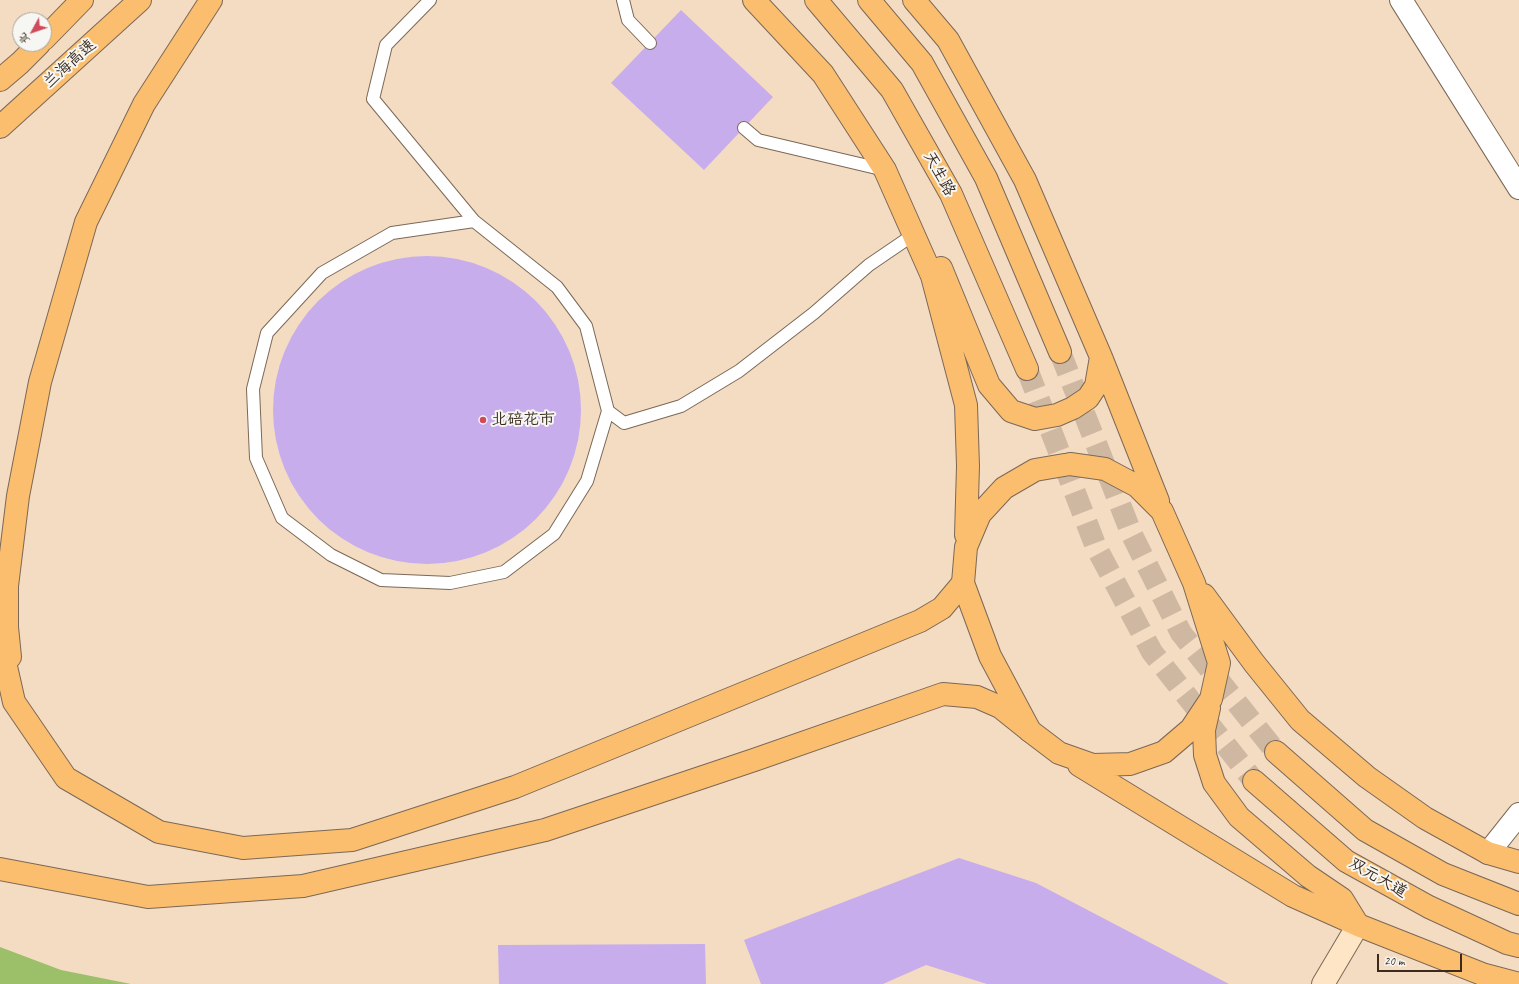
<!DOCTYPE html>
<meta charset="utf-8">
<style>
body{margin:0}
#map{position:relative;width:1519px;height:984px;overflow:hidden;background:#f4dcc2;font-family:Caveat,"LXGW WenKai TC",sans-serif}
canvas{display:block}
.north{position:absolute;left:12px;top:12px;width:40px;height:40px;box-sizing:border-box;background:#f6f6f2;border:1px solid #aba49d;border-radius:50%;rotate:230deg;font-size:11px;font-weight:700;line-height:16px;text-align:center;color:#3b2a1e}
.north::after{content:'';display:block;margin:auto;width:14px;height:18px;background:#d1495b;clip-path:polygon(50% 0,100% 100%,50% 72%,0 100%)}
.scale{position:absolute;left:1377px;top:954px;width:85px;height:18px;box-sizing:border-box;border:2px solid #3b2a1e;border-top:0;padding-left:5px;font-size:12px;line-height:14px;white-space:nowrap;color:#3b2a1e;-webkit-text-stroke:3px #f6f6f2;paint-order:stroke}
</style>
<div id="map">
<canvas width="1519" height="984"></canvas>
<div class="north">北</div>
<div class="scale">20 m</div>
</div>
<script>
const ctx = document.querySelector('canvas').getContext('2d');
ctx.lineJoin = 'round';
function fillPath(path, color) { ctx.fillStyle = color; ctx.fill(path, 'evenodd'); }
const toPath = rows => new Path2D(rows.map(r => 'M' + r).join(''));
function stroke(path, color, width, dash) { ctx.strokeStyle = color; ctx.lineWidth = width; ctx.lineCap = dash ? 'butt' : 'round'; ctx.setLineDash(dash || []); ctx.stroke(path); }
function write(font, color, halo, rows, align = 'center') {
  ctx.font = font + ' Caveat,"LXGW WenKai TC",sans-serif'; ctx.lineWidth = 4; ctx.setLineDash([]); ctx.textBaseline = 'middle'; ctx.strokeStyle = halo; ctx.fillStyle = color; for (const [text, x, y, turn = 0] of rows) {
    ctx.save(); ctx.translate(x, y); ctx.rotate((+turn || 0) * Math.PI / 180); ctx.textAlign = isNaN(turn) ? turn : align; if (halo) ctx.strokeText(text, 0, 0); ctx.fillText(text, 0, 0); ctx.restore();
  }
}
const green = toPath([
 [0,947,61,970,131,984,0,984]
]);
const building = toPath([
 [681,10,773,97,704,170,611,83],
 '273 410a154 154 0 1 1 308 0a154 154 0 1 1-308 0Z',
 [959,858,1036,883,1229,984,987,984,926,965,883,984,761,984,744,940],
 [705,944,706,984,499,984,498,945]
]);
const highwayTunnel = toPath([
 [1060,352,1132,535,1181,633,1276,752],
 [1027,369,1096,547,1152,652,1254,781]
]);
const lane = toPath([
 [430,0,386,45,373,99,474,221,557,287,586,326,608,411,624,423,681,406,739,371,814,313,869,265,913,235],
 [623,0,628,20,650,43],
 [744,128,758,140,885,170],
 [474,221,392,233,322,273,267,333,253,389,256,458,282,518,331,555,381,580,450,583,504,572,554,534,587,481,608,411]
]);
const street = toPath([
 [1401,0,1519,188],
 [1488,853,1519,814]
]);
const secondary = toPath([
 [1323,984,1358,925]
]);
const primary = toPath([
 [754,0,823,74,885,170,932,276,966,405,968,466,966,535],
 [914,0,948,40,1025,180,1101,357,1158,501],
 [941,268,989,385,1011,411,1035,419,1057,415,1073,408,1088,398,1096,386,1101,357],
 [1070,464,1105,469,1137,486,1162,511,1194,583,1219,663,1211,699,1191,729,1164,752,1130,764,1093,765,1059,753,1030,731,990,656,963,583,966,547,980,514,1004,488,1035,470,1070,464],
 [1204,595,1254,663,1300,720,1367,777,1425,818,1488,853,1519,862],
 [1209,708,1204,730,1205,755,1214,783,1239,817,1308,876,1342,899,1358,925],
 [1079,765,1293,896,1358,925,1482,974,1519,984]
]);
const highway = toPath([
 [816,0,892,90,951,194,1027,369],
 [869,0,922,63,986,178,1060,352],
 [44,39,82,0],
 [0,80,20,63,39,44],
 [0,127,140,0],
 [0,640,14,702,66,778,159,832,243,848,352,840,515,787,920,621,942,608,963,583],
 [10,657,7,627,7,586,18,496,40,382,86,222,144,104,211,0],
 [1276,752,1365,830,1443,874,1519,904],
 [1254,781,1346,861,1429,907,1507,943,1519,946],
 [0,869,148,897,303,886,545,830,754,760,943,694,977,697,1000,707,1030,731]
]);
const markers = [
 [483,420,4,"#d1495b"]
];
const streetNames = [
 ["兰海高速",70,64,-42],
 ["天生路",939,174,61],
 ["双元大道",1378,878,30]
];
const poiNames = [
 ["北碚花市",491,420]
];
fillPath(green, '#9cc06a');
fillPath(building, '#c8aded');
stroke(highwayTunnel, '#cfb8a1', 22, [22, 11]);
stroke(lane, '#7c6857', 14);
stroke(street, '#7c6857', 24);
stroke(secondary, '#7c6857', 24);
stroke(primary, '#7c6857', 24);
stroke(highway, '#7c6857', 24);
stroke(lane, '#fff', 12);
stroke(street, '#fff', 22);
stroke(secondary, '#fde5c5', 22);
stroke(primary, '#fabe6e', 22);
stroke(highway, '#fabe6e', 22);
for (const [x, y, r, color] of markers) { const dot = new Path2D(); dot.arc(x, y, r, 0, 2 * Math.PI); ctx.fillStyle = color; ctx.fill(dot); stroke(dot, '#f6f6f2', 1.5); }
write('16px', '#3b2a1e', '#f6f6f2', streetNames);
write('16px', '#3b2a1e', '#f6f6f2', poiNames, 'left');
</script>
